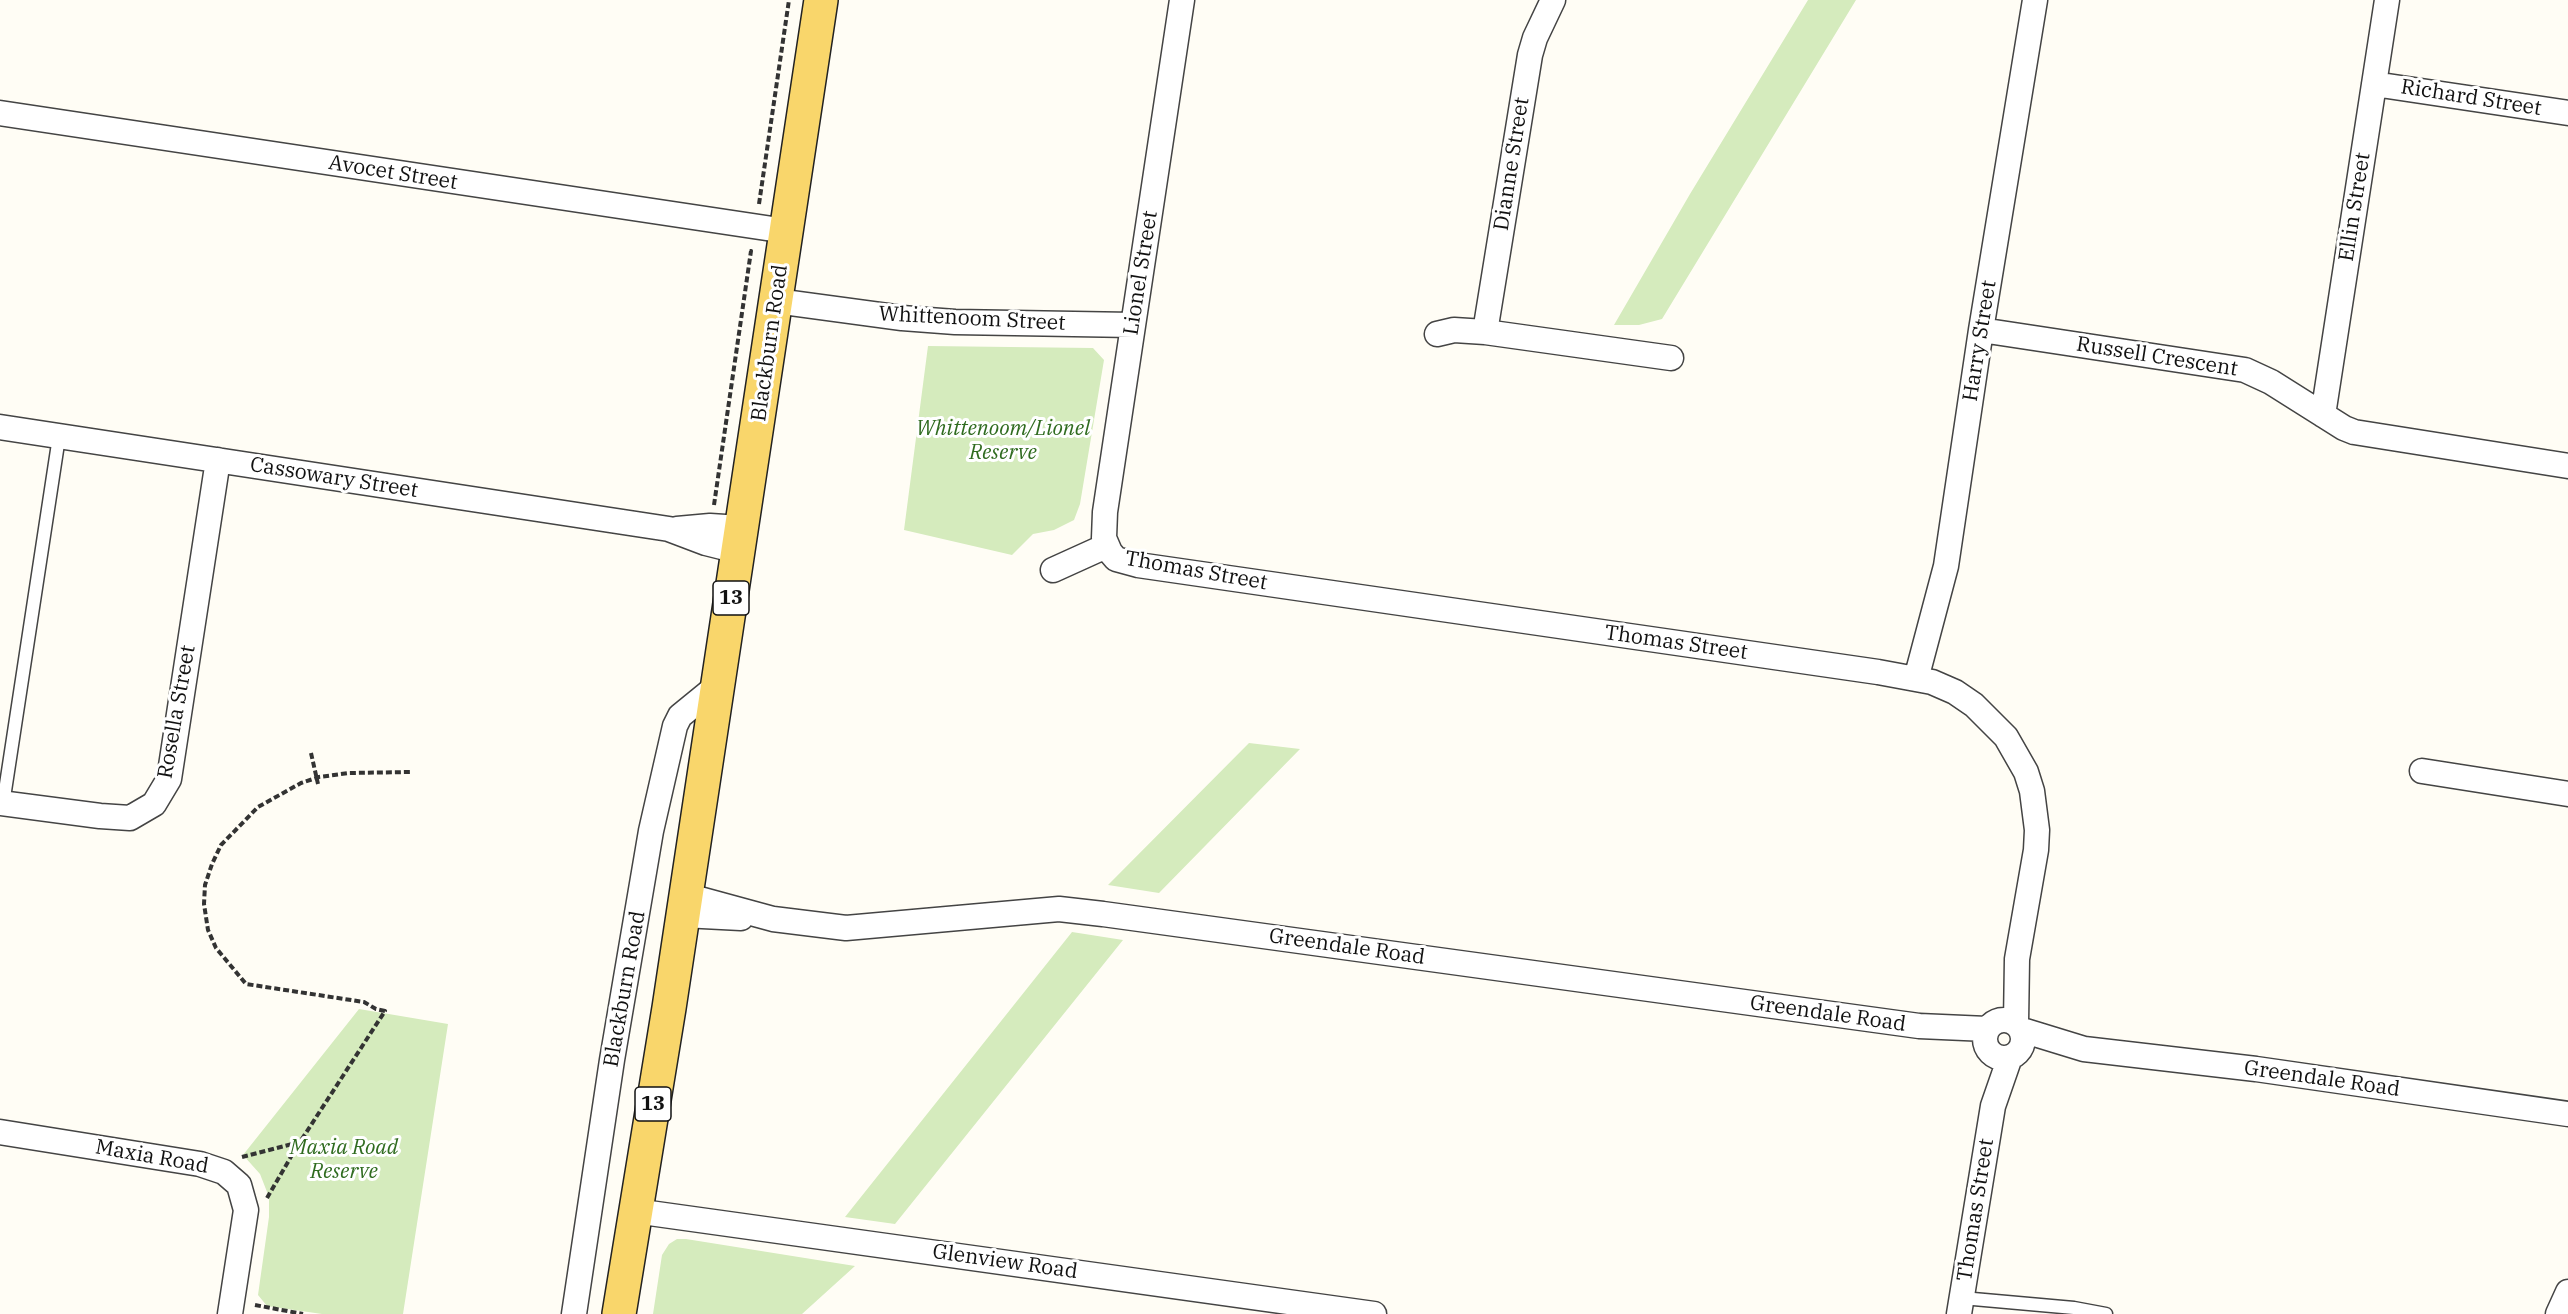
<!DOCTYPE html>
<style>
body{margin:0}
canvas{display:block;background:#fffdf5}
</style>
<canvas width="2568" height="1314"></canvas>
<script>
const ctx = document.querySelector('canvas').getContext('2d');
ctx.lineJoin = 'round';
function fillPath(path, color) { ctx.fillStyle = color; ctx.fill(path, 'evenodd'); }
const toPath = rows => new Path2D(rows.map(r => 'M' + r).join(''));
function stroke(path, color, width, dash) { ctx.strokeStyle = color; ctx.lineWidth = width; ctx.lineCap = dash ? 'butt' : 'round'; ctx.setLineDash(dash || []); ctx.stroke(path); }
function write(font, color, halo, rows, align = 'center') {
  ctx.font = font + ' "IBM Plex Serif",serif'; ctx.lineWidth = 6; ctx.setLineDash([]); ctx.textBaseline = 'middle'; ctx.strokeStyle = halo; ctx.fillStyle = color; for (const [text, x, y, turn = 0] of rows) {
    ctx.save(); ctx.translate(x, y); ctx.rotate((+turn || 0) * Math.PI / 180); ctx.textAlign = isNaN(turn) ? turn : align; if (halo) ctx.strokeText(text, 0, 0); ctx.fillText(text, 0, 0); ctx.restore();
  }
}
const green = toPath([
 [1808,0,1856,0,1662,319,1639,325,1614,325,1690,194],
 [928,346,1093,348,1104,360,1080,504,1074,520,1054,530,1033,534,1012,555,904,530],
 [1249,743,1300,749,1159,893,1108,885],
 [1072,932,1123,940,895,1224,845,1217],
 [359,1009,448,1024,403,1314,322,1314,267,1306,258,1295,269,1217,269,1197,260,1174,243,1155],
 [677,1239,686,1239,855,1266,802,1314,653,1314,662,1255,669,1244]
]);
const path = toPath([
 [759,204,789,0],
 [714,505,751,251,748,251],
 [311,753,318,784],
 [242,1157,300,1142,385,1011,376,1009,364,1002,246,984,216,948,208,930,204,904,205,885,212,864,221,845,258,807,301,783,319,777,349,773,411,772],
 [267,1198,299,1143],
 [255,1305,303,1314]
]);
const service = toPath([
 [3,804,59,437],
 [1962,1298,2074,1308,2106,1314]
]);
const minor = toPath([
 [1182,0,1105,512,1104,538,1110,552,1116,559,1138,565,1878,672,1932,682,1955,692,1974,705,2006,737,2026,772,2032,791,2037,830,2036,850,2017,959,2016,1023],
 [2374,84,2568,113],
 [0,113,786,231],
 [776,301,902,318,955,322,1133,325],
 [1981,330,2245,370,2271,382,2344,428,2354,432,2568,466],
 [1485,332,1530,55,1535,38,1553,0],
 [1437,334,1454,330,1485,332,1671,358],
 [2323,415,2387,0],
 [0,427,669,529,706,543,738,551],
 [677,529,710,526,741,528],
 [1053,570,1106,546],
 [1916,679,1946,566,1981,330,2035,0],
 [2422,771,2568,794],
 [0,803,100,816,130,818,154,804,169,779,218,460],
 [685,895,773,919,846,928,1059,909,1103,914,1919,1026,1987,1029],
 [683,915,741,918],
 '1985 1039a19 19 0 1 1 38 0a19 19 0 1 1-38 0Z',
 [2022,1030,2084,1049,2256,1069,2568,1114],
 [0,1132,200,1164,224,1172,239,1185,246,1210,230,1314],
 [635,1211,1374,1314],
 [574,1314,612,1060,651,831,675,726,680,716,718,685],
 [1959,1314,1993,1106,2010,1057],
 [2558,1314,2568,1292]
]);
const primary = toPath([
 [619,1314,669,1008,821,0]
]);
const shields = [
 [731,598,36],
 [653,1104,36]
];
const shieldNames = [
 ["13",731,598],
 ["13",653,1104]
];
const streetNames = [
 ["Richard Street",2471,98,9],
 ["Dianne Street",1512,164,-81],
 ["Avocet Street",393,173,9],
 ["Ellin Street",2355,207,-81],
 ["Lionel Street",1141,273,-81],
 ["Whittenoom Street",972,319,3],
 ["Harry Street",1980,341,-81],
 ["Blackburn Road",770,343,-82],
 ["Russell Crescent",2157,357,9],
 ["Cassowary Street",334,478,9],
 ["Thomas Street",1196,571,10],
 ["Thomas Street",1676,643,8],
 ["Rosella Street",177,712,-80],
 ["Greendale Road",1347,947,8],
 ["Blackburn Road",625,989,-80],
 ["Greendale Road",1828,1014,8],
 ["Greendale Road",2322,1079,8],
 ["Maxia Road",152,1157,10],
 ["Thomas Street",1976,1210,-81],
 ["Glenview Road",1005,1262,8]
];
const parkNames = [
 ["Whittenoom/Lionel",1003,429],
 ["Reserve",1003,453],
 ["Maxia Road",344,1148],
 ["Reserve",344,1172]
];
fillPath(green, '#d5ebbd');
stroke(service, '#444', 15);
stroke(minor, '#444', 27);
stroke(primary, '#222', 36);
stroke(path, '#333', 4, [6, 3]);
stroke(service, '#fff', 12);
stroke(minor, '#fff', 24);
stroke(primary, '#f9d66b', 33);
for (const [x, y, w] of shields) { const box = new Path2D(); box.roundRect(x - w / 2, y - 17, w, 34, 4.5); ctx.fillStyle = '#fff'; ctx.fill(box); stroke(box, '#111', 1.5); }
write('bold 20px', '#111', null, shieldNames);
write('21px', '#111', '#fff', streetNames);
write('italic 21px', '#2f6b1f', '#fff', parkNames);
</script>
